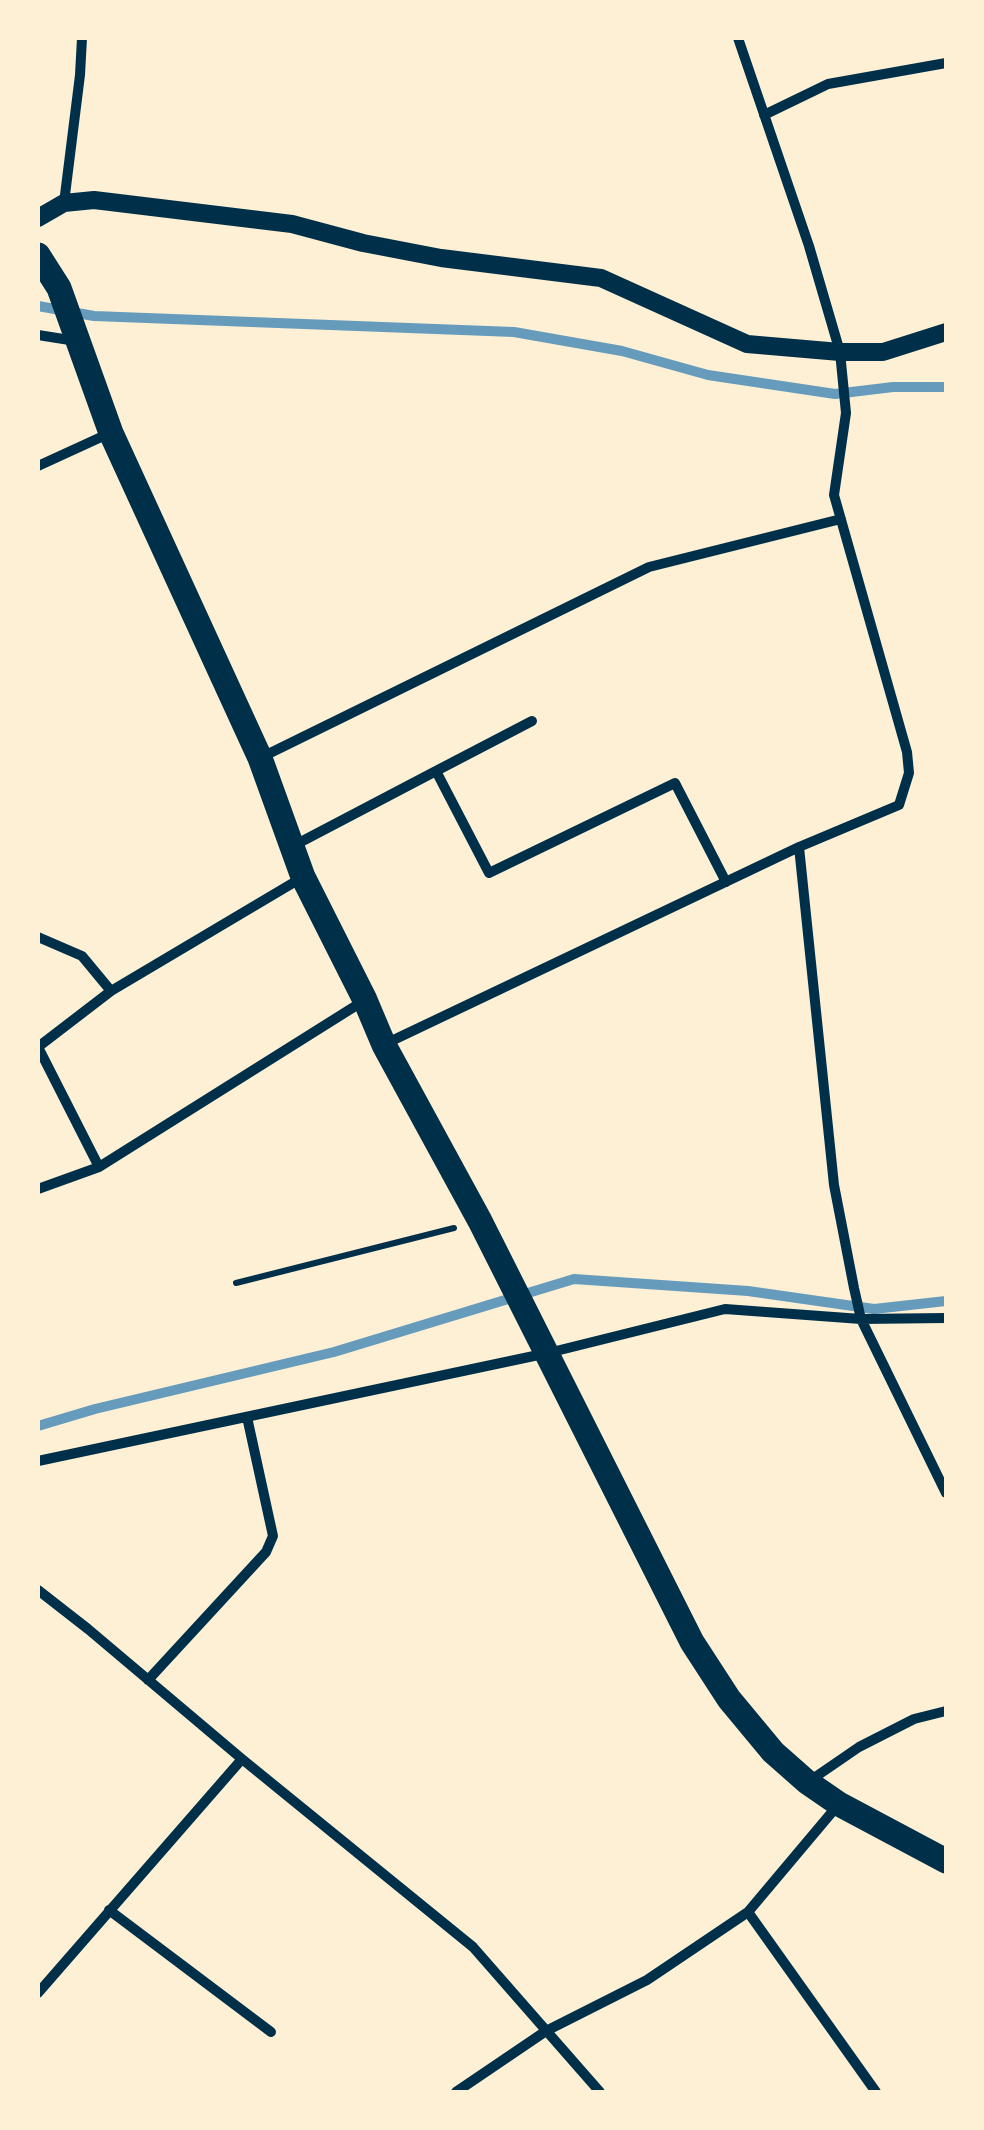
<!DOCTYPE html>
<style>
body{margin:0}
#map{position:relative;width:984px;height:2130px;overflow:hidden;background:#fdf0d5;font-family:"Alegreya Sans",sans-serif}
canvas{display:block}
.frame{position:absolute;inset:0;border:40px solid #fdf0d5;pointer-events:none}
</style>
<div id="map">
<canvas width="984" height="2130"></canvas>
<div class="frame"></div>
</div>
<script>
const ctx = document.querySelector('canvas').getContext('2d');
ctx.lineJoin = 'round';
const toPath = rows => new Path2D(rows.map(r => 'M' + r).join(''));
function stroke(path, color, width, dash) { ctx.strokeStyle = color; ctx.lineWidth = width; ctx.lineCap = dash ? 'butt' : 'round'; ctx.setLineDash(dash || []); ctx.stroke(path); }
const stream = toPath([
 [38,306,94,316,514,332,622,351,708,375,835,394,893,387,946,387],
 [38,1426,95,1409,334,1352,574,1279,748,1291,874,1309,946,1301]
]);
const path = toPath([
 [236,1283,454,1228]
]);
const minor = toPath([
 [764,115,828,84,946,63],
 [64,203,80,75,82,38],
 [38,335,76,341],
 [38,466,110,433],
 [262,757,649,567,841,519],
 [436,771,532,721],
 [293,846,436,771,489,873,675,783,726,882],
 [799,847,834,1185,854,1288,861,1319,946,1493],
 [38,937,82,956,111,991,303,877],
 [385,1044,799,847,899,805,909,773,907,752,834,495,846,413,840,352,809,246,738,38],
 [99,1167,38,1047,111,991],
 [38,1189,99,1167,365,1000],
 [38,1461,548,1353,725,1309,861,1319,946,1318],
 [38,1590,88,1629,242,1759,473,1947,600,2092],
 [148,1680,266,1552,273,1536,247,1417],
 [808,1782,859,1747,914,1719,946,1711],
 [109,1910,271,2032],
 [748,1912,876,2092],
 [38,1993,242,1759],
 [456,2092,546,2031,647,1980,748,1912,838,1805]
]);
const tertiary = toPath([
 [38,218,64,203,94,200,292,224,363,243,441,258,601,278,747,344,840,352,883,352,946,332]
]);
const primary = toPath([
 [38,255,59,288,111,433,260,758,303,877,365,1000,384,1045,480,1221,692,1642,729,1699,773,1752,807,1782,839,1804,946,1861]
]);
stroke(stream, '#669bbc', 10);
stroke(path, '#003049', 6);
stroke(minor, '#003049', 10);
stroke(tertiary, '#003049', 18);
stroke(primary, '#003049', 25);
</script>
